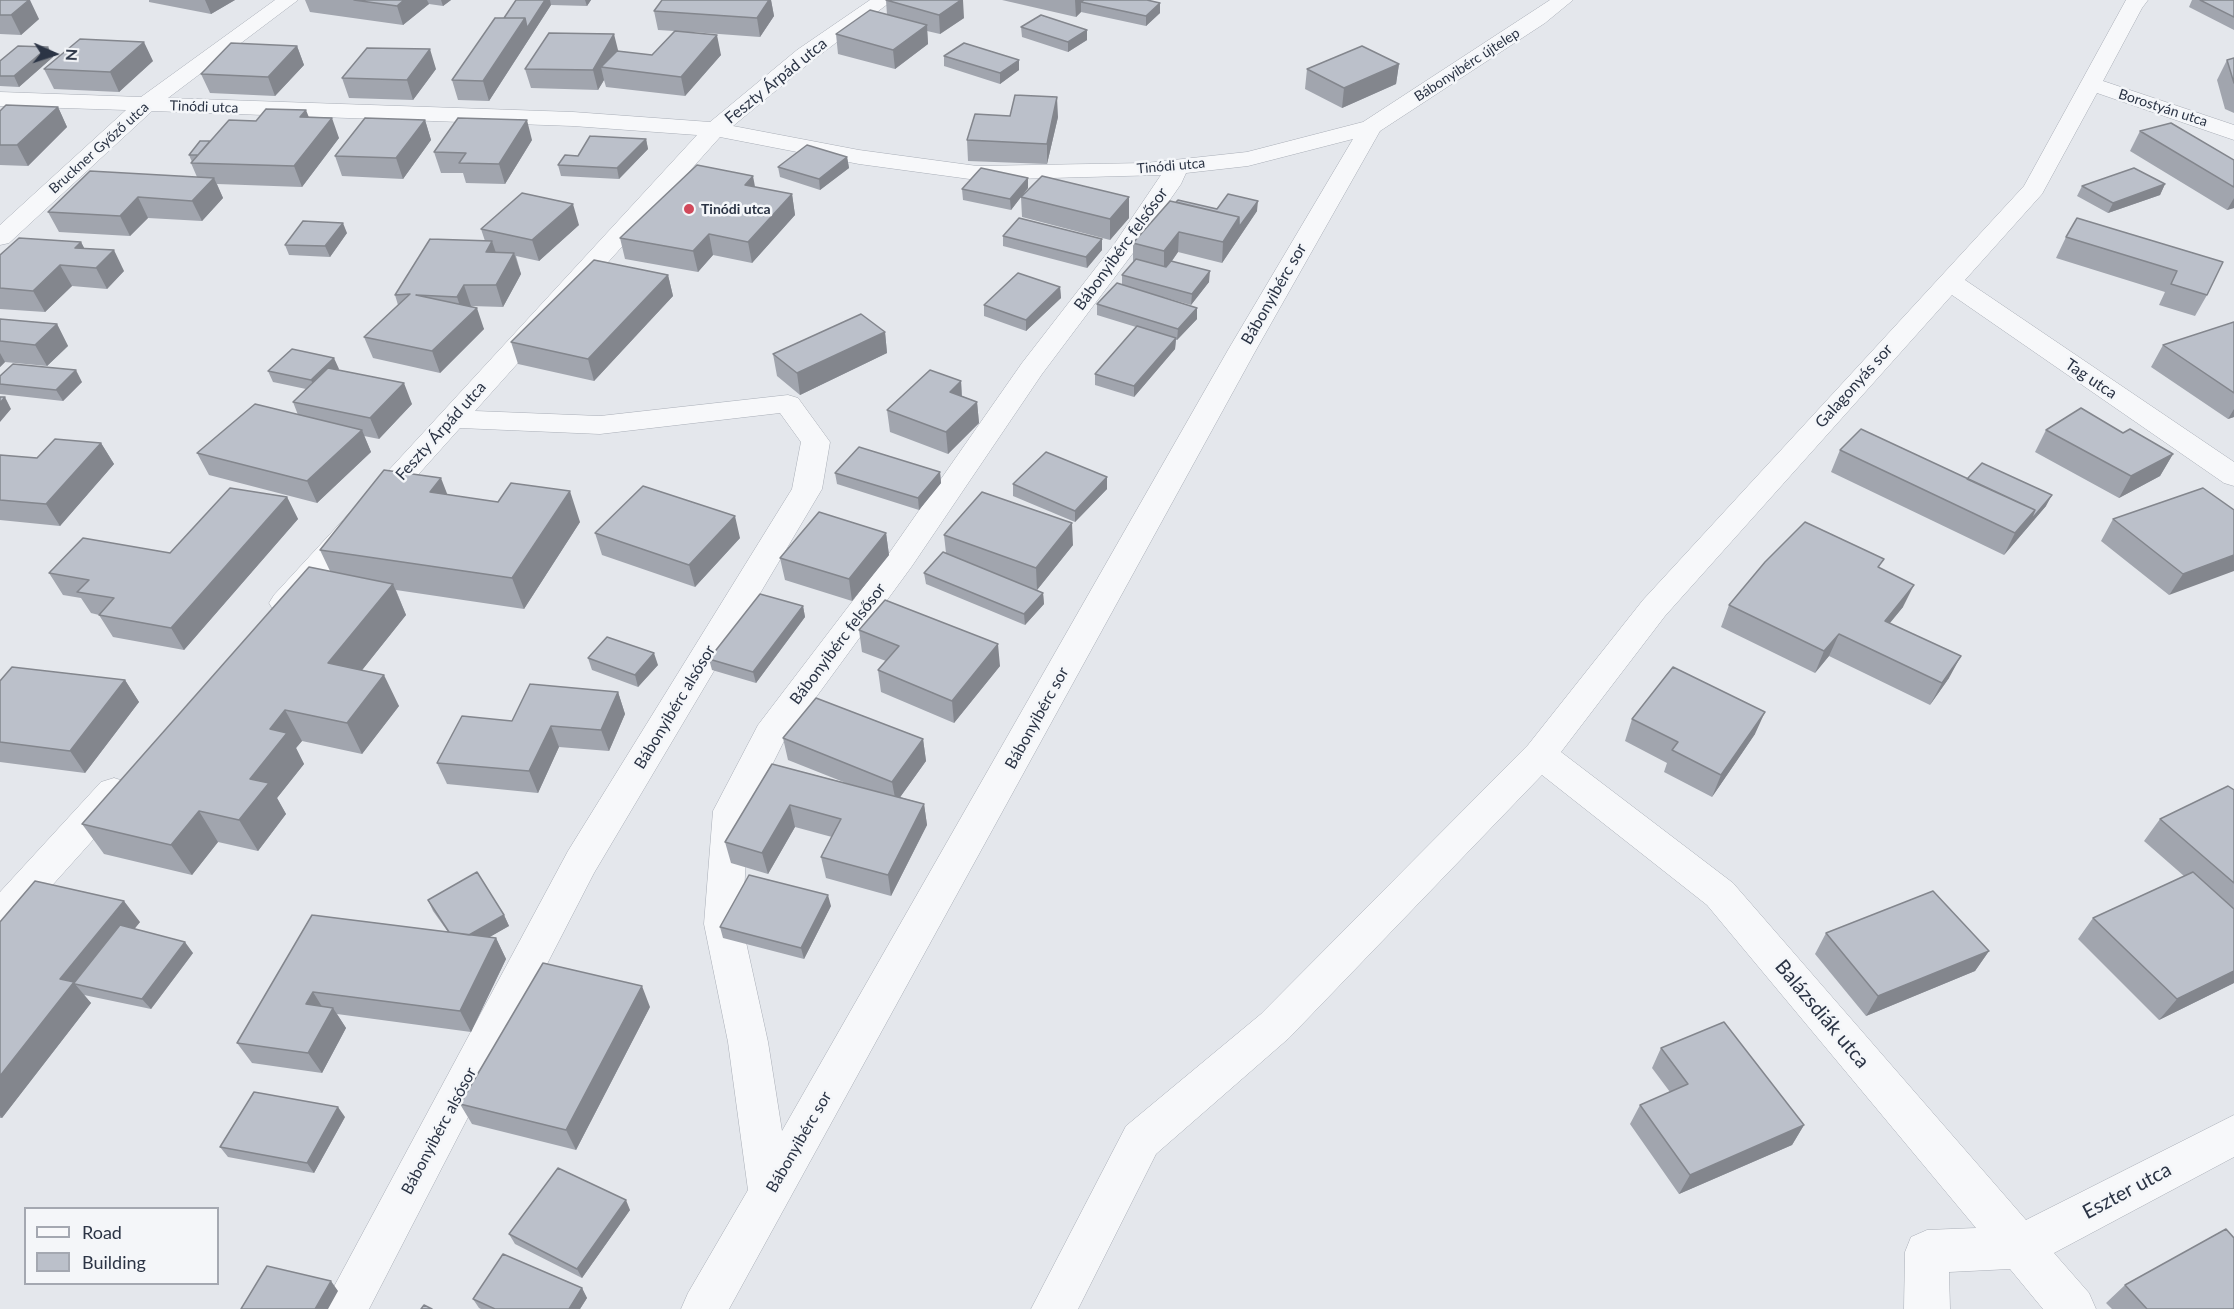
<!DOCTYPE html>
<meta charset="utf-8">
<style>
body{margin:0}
#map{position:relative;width:2234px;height:1309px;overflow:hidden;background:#e4e7ec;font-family:Lato,sans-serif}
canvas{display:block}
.legend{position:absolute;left:24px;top:1207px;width:195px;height:78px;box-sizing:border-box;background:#f4f6f9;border:2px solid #a4a8b1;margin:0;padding:8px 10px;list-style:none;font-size:18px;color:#2b3445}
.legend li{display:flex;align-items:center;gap:12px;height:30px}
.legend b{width:30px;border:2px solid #a4a8b1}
.north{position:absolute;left:24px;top:24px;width:60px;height:60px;-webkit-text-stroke:4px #f4f6f9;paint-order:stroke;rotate:93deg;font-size:16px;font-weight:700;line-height:24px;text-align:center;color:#2b3445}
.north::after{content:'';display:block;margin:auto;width:21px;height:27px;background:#2b3445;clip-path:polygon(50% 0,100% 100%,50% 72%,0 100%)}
</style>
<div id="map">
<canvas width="2234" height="1309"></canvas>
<ul class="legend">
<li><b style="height:8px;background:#f7f8fa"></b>Road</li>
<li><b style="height:16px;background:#bbc0ca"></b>Building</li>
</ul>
<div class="north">N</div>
</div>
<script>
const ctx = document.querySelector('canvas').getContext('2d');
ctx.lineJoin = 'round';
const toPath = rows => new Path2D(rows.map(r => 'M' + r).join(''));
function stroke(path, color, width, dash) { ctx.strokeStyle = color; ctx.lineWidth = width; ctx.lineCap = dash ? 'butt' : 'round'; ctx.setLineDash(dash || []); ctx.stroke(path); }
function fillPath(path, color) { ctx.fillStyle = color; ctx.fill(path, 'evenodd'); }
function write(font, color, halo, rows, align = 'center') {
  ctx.font = font + ' Lato,sans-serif'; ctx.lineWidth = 5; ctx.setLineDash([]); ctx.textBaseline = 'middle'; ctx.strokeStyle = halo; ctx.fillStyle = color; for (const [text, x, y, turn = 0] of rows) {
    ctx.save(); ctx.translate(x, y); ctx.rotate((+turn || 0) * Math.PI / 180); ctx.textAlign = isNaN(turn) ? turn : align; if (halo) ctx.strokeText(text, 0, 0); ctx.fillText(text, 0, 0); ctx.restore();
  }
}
const street = toPath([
 [275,0,298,0,168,98,573,112,710,122,797,50,870,0,893,0,813,60,733,126,859,150,977,166,1146,163,1247,152,1363,122,1550,0,1573,0,1545,23,1380,131,1256,350,729,1309,681,1309,688,1293,748,1190,728,1042,704,924,713,811,758,725,890,552,1022,363,1115,243,1161,175,977,180,859,164,720,137,475,411,600,416,788,395,798,398,830,442,822,489,594,873,369,1309,322,1309,568,851,792,489,801,442,780,413,600,434,460,428,296,611,285,614,274,611,269,603,274,595,697,135,573,126,152,111,9,243,0,245,0,225,126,110,0,106,0,92,141,97,275,0],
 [1353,139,1228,350,782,1131,768,1042,742,924,749,811,784,741,912,566,1042,374,1133,253,1181,184,1186,173,1248,166,1353,139],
 [2126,0,2148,0,2142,8,2103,81,2234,125,2234,140,2097,93,2042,194,1965,280,2234,462,2234,486,2224,483,1952,295,1665,616,1561,752,1733,883,2026,1220,2234,1115,2234,1157,2054,1253,2089,1293,2096,1309,2043,1309,2010,1269,1949,1272,1950,1309,1904,1309,1905,1252,1911,1237,1927,1230,1976,1228,1707,905,1542,775,1289,1038,1156,1154,1078,1309,1031,1309,1126,1126,1261,1014,1528,745,1643,600,2024,186,2126,0],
 [114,778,127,782,132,792,127,802,13,929,0,934,0,892,101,782,114,778]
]);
const wall = toPath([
 [0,0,39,19,21,35,0,34],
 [149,0,235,0,211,14,149,2],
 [305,0,451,0,443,6,429,4,403,25,310,12],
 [516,0,591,0,587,6,551,5,489,101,458,100,452,80,504,18],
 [662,0,771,0,774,16,760,37,692,32,721,55,685,96,606,87,604,80,598,90,531,88,525,69,618,51,652,55,674,31,658,30,654,11],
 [886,0,964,18,940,34,927,31,928,44,895,69,838,54,836,34,887,15],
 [1002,0,1147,0,1160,3,1160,13,1146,26,1081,12,1076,17],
 [2192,0,2234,0,2234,30,2189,7],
 [1021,27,1087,40,1068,52,1022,37],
 [297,46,304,65,275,96,210,93,201,74],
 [48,47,53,57,19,87,0,86,0,61],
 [944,56,1019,70,1000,84,944,66],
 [2234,58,2234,113,2225,109,2217,80,2227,60],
 [153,61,119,92,54,89,44,69],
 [1399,64,1396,84,1342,108,1305,89,1307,69],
 [436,69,413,100,349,98,342,78],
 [58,107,67,127,28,166,0,165,0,111],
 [309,117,339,138,302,187,217,184,223,198,202,221,148,218,130,236,59,232,48,212,197,177,191,163,192,162,189,155,210,141,256,121],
 [1058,117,1047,164,968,161,967,140],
 [425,120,431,140,403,179,342,176,335,156],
 [2140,131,2234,160,2234,208,2227,210,2130,151],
 [646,139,648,149,619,179,561,176,558,165,578,156],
 [532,140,505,184,466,183,463,173,441,173,434,152],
 [847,157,849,168,820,190,780,177,778,167],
 [1028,178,1028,188,1024,193,1129,218,1110,240,1022,217,1021,197,1011,210,963,200,962,189],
 [2165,184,2160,195,2108,213,2077,196,2082,186],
 [755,187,792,194,795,215,752,263,713,255,698,272,625,259,620,238],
 [1217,209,1257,211,1222,263,1178,252,1172,261,1209,282,1191,305,1163,297,1197,319,1177,340,1176,340,1175,349,1134,397,1095,385,1095,374,1136,327,1097,315,1097,304,1122,285,1122,275,1133,262,1133,243],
 [579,225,539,261,516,256,521,274,503,307,471,306,470,307,484,329,440,373,373,358,364,337,398,305,395,295,485,241,481,229],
 [347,233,330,257,289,255,285,245],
 [1003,236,1102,239,1102,250,1087,268,1003,246],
 [2066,237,2223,262,2207,295,2195,316,2159,305,2165,292,2056,258],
 [81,242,84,248,124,271,107,289,72,286,45,312,0,309,0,255],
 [668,275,673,296,594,381,518,364,511,342],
 [1060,287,1061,298,1026,331,984,316,984,305],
 [0,319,57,324,68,346,47,366,5,362,0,367],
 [2234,322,2234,417,2228,419,2151,367,2163,345],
 [885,332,887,353,800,395,777,376,773,354],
 [339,369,338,370,412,404,379,439,364,436,371,452,317,503,209,475,197,453,298,415,293,402,306,389,273,382,268,371],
 [0,376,82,382,63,401,0,394],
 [961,381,962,396,977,402,979,423,948,454,890,432,887,410],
 [2046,430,2123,433,2173,454,2160,476,2119,498,2035,452],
 [101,443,114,464,60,526,0,520,0,455,37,458],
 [1840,450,1967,479,2046,506,2004,555,1831,472],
 [940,472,941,483,919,510,837,484,835,473],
 [1107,477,1107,489,1075,522,1013,496,1013,484],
 [447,495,580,522,524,609,396,590,406,615,362,670,399,706,362,754,302,741,296,748,304,764,277,798,286,814,258,851,218,842,192,875,104,854,82,824,330,571,320,550],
 [287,497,298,519,184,650,113,637,99,615,91,613,81,598,63,595,49,573,170,553],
 [2234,510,2169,595,2101,541,2113,519],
 [595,533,740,538,695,587,602,555],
 [886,533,889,555,852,601,785,580,780,558],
 [944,535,1073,545,1037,590,1043,593,1044,604,1025,625,926,584,924,573,946,553],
 [1880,568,1903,607,1890,623,1949,678,1930,705,1829,656,1815,673,1721,627,1729,605],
 [803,606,805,617,756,683,712,670,709,659],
 [859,630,1000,666,954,723,881,692,878,670,886,661,862,652],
 [588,658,658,665,638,687,592,670],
 [125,680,139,702,85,773,0,762,0,681],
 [618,692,625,714,609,751,559,747,538,793,447,784,437,763,512,721],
 [1632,719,1755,734,1712,797,1664,772,1667,763,1625,741],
 [783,738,923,739,926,761,900,797,924,804,927,825,891,896,826,878,821,857,832,837,795,827,768,874,731,863,725,842,772,764,846,783,788,760],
 [2234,790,2234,983,2159,1020,2078,939,2093,918,2184,876,2144,841,2160,819],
 [428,900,504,915,509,926,489,937,496,938,506,959,471,1032,337,1014,346,1028,322,1073,252,1063,237,1043,312,915,448,932,433,911],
 [831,906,804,959,723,938,720,927],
 [0,922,140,922,134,929,193,953,151,1009,84,995,91,1003,2,1118,0,1118],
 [1826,933,1989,951,1975,971,1866,1016,1815,954],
 [650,1007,576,1150,472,1124,460,1104],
 [1661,1048,1804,1125,1792,1145,1679,1194,1630,1124,1640,1105,1670,1092,1652,1068],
 [345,1117,314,1173,228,1157,220,1147],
 [630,1210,582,1278,515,1244,509,1234],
 [2125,1285,2234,1309,2112,1309,2106,1303],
 [582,1288,587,1298,580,1309,481,1309,479,1308,473,1299]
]);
const shadedWall = toPath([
 [29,0,30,0,39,19,21,35,11,15],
 [205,0,235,0,211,14],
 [404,0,427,0,429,4,403,25,397,6],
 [441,0,451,0,443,6],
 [545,0,550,0,551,5,489,101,483,81,525,18],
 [585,0,591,0,587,6],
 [769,0,771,0,774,16,760,37,757,18],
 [952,0,963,0,964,18,940,34,939,15],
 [1075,0,1095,0,1081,2,1081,12,1076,17],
 [1160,3,1160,13,1146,26,1146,16],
 [927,25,928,44,895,69,893,50],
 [1087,30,1087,40,1068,52,1068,42],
 [614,34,619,54,601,67,604,80,598,90,593,70],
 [717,35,721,55,685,96,681,77],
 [144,42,153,61,119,92,110,72],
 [297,46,304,65,275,96,268,77],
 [48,47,53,57,19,87,14,76],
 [430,49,436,69,413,100,407,80],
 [1019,60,1019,70,1000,84,1000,73],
 [1399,64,1396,84,1342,108,1344,88],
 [1057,97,1058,117,1047,164,1047,144],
 [58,107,67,127,28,166,17,145],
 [306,110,314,130,300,117],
 [332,118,339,138,302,187,294,166],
 [425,120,431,140,403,179,396,158],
 [527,120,532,140,505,184,499,164],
 [646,139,648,149,619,179,617,168],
 [847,157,849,168,820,190,819,179],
 [753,176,757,197,745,185],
 [214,178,223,198,202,221,192,201],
 [1028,178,1028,188,1011,210,1010,199],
 [2165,184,2160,195,2108,213,2113,203],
 [792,194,795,215,752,263,748,242],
 [138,197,148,218,130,236,120,216],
 [1129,197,1129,218,1110,240,1110,219],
 [2234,198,2234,208,2227,210],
 [1258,201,1257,211,1222,263,1223,242,1239,217],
 [573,204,579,225,539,261,532,240],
 [343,223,347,233,330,257,325,246],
 [1179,232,1178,252,1164,272,1164,251],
 [709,234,713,255,698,272,693,251],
 [1102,239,1102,250,1087,268,1086,257],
 [492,241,499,262,486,252],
 [81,242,92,263,75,248],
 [114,250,124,271,107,289,96,268],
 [514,253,521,274,503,307,496,285],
 [60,265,72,286,45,312,33,291],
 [1210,271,1209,282,1191,305,1192,294],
 [668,275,673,296,594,381,588,359],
 [464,285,471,306,464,318,457,297],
 [1060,287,1061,298,1026,331,1026,320],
 [477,308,484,329,440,373,432,351],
 [1197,308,1197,319,1177,340,1178,329],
 [57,324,68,346,47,366,35,345],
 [885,332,887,353,800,395,797,373],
 [1176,338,1175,349,1134,397,1134,386],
 [0,353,5,362,0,367],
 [334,358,339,369,316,391,311,380],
 [76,370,82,382,63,401,56,390],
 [961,381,962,402,950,392],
 [404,383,412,404,379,439,370,418],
 [5,397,11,409,0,422,0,403],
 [977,402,979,423,948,454,946,432],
 [2234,409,2234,417,2228,419],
 [362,430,371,452,317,503,307,481],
 [101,443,114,464,60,526,46,504],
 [2173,454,2160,476,2119,498,2131,476],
 [940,472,941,483,919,510,918,498],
 [1107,477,1107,489,1075,522,1075,511],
 [441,478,453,509,430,492],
 [570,491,580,522,524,609,512,578],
 [2052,495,2046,506,2004,555,2015,533,2035,510],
 [287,497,298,519,184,650,171,628],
 [735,516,740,538,695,587,689,565],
 [1072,523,1073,545,1037,590,1036,568],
 [886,533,889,555,852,601,849,579],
 [2234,555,2234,571,2169,595,2183,574],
 [393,584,406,615,343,694,328,663],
 [1914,585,1903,607,1874,642,1885,621],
 [1043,593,1044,604,1025,625,1024,614],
 [803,606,805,617,756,683,753,672],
 [1839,634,1829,656,1815,673,1824,651],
 [998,644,1000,666,954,723,952,701],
 [654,653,658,665,638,687,635,675],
 [1961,656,1949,678,1930,705,1942,683],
 [384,675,399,706,362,754,347,723],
 [125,680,139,702,85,773,70,751],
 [618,692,625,714,609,751,601,730],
 [285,710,302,741,296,748,304,764,277,798,286,814,258,851,239,820,250,779,270,729],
 [1765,712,1755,734,1712,797,1721,775],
 [551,726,559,747,538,793,529,771],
 [923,739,926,761,896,803,892,782],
 [924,804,927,825,891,896,888,875],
 [790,805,795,827,768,874,762,853],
 [199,811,218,842,192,875,171,845],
 [828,895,831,906,804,959,801,948],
 [124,901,140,922,88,987,75,984,91,1003,2,1118,0,1116,0,1076,60,979],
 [504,915,509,926,462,953,456,942],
 [496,938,506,959,471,1032,460,1011],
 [185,942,193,953,151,1009,142,999],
 [1989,951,1975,971,1866,1016,1878,996],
 [2234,971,2234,983,2159,1020,2177,999],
 [642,986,650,1007,576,1150,566,1130],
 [313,992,326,1013,306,1004],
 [333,1008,346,1028,322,1073,308,1053],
 [338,1107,345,1117,314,1173,307,1163],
 [1804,1125,1792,1145,1679,1194,1690,1175],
 [626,1200,630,1210,582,1278,577,1269],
 [331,1281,338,1291,328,1309,315,1309],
 [582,1288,587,1298,580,1309,569,1309]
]);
const building = toPath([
 [0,0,29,0,11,15,0,15,0,0],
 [354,0,404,0,397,6,354,0],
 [516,0,545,0,527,28,525,18,504,18,516,0],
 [662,0,769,0,757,18,654,11,662,0],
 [886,0,961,0,939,15,886,0],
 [1084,0,1147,0,1160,3,1146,16,1081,2,1084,0],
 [2200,0,2234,0,2234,17,2200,0],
 [870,10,927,25,893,50,836,34,870,10],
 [1041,15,1087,30,1068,42,1021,27,1041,15],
 [495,18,525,18,483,81,452,80,495,18],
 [675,31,717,35,681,77,601,67,617,51,652,55,675,31],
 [549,33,614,34,593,70,525,69,549,33],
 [80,39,144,42,110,72,44,69,80,39],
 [231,43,297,46,268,77,201,74,231,43],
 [964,43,1019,60,1000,73,944,56,964,43],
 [18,46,48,47,14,76,0,76,0,61,18,46],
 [1362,46,1399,64,1344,88,1307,69,1362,46],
 [367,48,430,49,407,80,342,78,367,48],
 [2234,58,2234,83,2227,60,2234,58],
 [1015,95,1057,97,1047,144,967,140,975,114,1010,116,1015,95],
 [6,105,58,107,17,145,0,145,0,111,6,105],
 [266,109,306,110,300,117,332,118,294,166,191,163,229,120,256,121,266,109],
 [365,118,425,120,396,158,335,156,365,118],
 [458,118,527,120,499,164,459,163,466,153,434,152,458,118],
 [2171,123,2234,160,2234,187,2140,131,2171,123],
 [590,136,646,139,617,168,558,165,565,155,578,156,590,136],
 [200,141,210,141,198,155,189,155,200,141],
 [807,145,847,157,819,179,778,167,807,145],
 [697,165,753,176,745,185,792,194,748,242,709,234,693,251,620,238,697,165],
 [981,168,1028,178,1010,199,962,189,981,168],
 [2134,168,2165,184,2113,203,2082,186,2134,168],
 [90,171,214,178,192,201,138,197,120,216,48,212,90,171],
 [1042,176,1129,197,1110,219,1021,197,1042,176],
 [522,193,573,204,532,240,481,229,522,193],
 [1228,194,1258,201,1239,227,1239,217,1176,202,1178,200,1217,209,1228,194],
 [1170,201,1239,217,1223,242,1179,232,1164,251,1133,243,1170,201],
 [1019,218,1102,239,1086,257,1003,236,1019,218],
 [2077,218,2223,262,2207,295,2171,284,2177,271,2066,237,2077,218],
 [303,221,343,223,325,246,285,245,303,221],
 [19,238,81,242,75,248,114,250,96,268,60,265,33,291,0,288,0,255,19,238],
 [430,239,492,241,486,252,514,253,496,285,464,285,457,297,416,295,477,308,432,351,364,337,410,294,395,295,430,239],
 [1136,259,1166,267,1171,261,1210,271,1192,294,1122,275,1136,259],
 [594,260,668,275,588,359,511,342,594,260],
 [1018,273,1060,287,1026,320,984,305,1018,273],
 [1117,283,1197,308,1178,329,1097,304,1117,283],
 [861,314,885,332,797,373,773,354,861,314],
 [0,319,57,324,35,345,0,341,0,319],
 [2234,322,2234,393,2163,345,2234,322],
 [1137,326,1176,338,1134,386,1095,374,1137,326],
 [292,349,334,358,311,380,268,371,292,349],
 [13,364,76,370,56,390,0,384,0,376,13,364],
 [328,368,404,383,370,418,293,402,328,368],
 [930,370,961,381,950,392,977,402,946,432,887,410,930,370],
 [0,397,5,397,0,403,0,397],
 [255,404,362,430,307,481,197,453,255,404],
 [2081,408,2123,433,2130,429,2173,454,2131,476,2046,430,2081,408],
 [1861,429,2035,510,2015,533,1840,450,1861,429],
 [55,439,101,443,46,504,0,500,0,455,37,458,55,439],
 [859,447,940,472,918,498,835,473,859,447],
 [1046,452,1107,477,1075,511,1013,484,1046,452],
 [1982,463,2052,495,2030,521,2035,510,1967,479,1982,463],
 [384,470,441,478,430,492,498,502,511,483,570,491,512,578,320,550,384,470],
 [643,486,735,516,689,565,595,533,643,486],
 [230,488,287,497,171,628,99,615,114,598,77,592,89,580,49,573,83,538,170,553,230,488],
 [2203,488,2234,510,2234,555,2183,574,2113,519,2203,488],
 [982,492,1072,523,1036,568,944,535,982,492],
 [819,512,886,533,849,579,780,558,819,512],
 [1805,522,1884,559,1878,567,1914,585,1885,621,1961,656,1942,683,1839,634,1824,651,1729,605,1765,562,1805,522],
 [943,552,1043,593,1024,614,924,573,943,552],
 [309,567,393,584,328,663,384,675,347,723,285,710,270,729,287,733,250,779,269,783,239,820,199,811,171,845,82,824,309,567],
 [760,594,803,606,753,672,709,659,760,594],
 [885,600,998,644,952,701,878,670,899,646,859,630,885,600],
 [607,637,654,653,635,675,588,658,607,637],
 [12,667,125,680,70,751,0,742,0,681,12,667],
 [1673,667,1765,712,1721,775,1672,750,1678,742,1632,719,1673,667],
 [530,684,618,692,601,730,551,726,529,771,437,763,462,716,512,721,530,684],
 [816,698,923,739,892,782,783,738,816,698],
 [772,764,924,804,888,875,821,857,841,819,790,805,762,853,725,842,772,764],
 [2228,786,2234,790,2234,883,2160,819,2228,786],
 [477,872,504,915,469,935,449,932,428,900,477,872],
 [2193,872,2234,909,2234,971,2177,999,2093,918,2193,872],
 [749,875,828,895,801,948,720,927,749,875],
 [35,881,124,901,60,979,74,982,0,1076,0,922,35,881],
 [1933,891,1989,951,1878,996,1826,933,1933,891],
 [312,915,496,938,460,1011,313,992,306,1004,333,1008,308,1053,237,1043,312,915],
 [120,925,185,942,142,999,75,984,74,983,120,925],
 [543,963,642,986,566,1130,460,1104,543,963],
 [1724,1022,1804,1125,1690,1175,1640,1105,1688,1084,1661,1048,1724,1022],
 [254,1092,338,1107,307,1163,220,1147,254,1092],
 [558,1168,626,1200,577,1269,509,1234,558,1168],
 [2226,1229,2234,1238,2234,1309,2147,1309,2125,1285,2226,1229],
 [503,1254,582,1288,569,1309,495,1309,473,1299,503,1254],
 [267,1266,331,1281,315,1309,241,1309,267,1266],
 [424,1305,432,1309,421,1309,424,1305]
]);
const markers = [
 [689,209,6,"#d1495b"]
];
const farStreetnames = [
 ["Bábonyibérc újtelep",1467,65,-33],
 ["Tinódi utca",204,107,2],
 ["Borostyán utca",2163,108,18],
 ["Bruckner Győző utca",99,148,-42],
 ["Tinódi utca",1171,166,-5]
];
const farPoinames = [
 ["Tinódi utca",701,209]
];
const streetNames = [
 ["Feszty Árpád utca",776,81,-39],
 ["Bábonyibérc felsősor",1121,249,-54],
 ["Bábonyibérc sor",1274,294,-60],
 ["Tag utca",2091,379,34],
 ["Galagonyás sor",1854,386,-48],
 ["Feszty Árpád utca",441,431,-48],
 ["Bábonyibérc felsősor",838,644,-53],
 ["Bábonyibérc alsósor",675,707,-59],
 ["Bábonyibérc sor",1037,718,-61],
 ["Bábonyibérc alsósor",439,1131,-62],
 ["Bábonyibérc sor",799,1142,-60]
];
const nearStreetnames = [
 ["Balázsdiák utca",1822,1014,50],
 ["Eszter utca",2127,1191,-28]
];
stroke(street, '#a9aeb7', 1);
fillPath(street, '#f7f8fa');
fillPath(wall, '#a1a5ae');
fillPath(shadedWall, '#83868d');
fillPath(building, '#bbc0ca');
stroke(building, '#83868d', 1.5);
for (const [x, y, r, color] of markers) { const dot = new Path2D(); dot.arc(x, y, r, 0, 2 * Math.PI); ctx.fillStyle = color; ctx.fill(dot); stroke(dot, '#f4f6f9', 2); }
write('14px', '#2b3445', '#f4f6f9', farStreetnames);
write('bold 14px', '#2b3445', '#f4f6f9', farPoinames, 'left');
write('16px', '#2b3445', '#f4f6f9', streetNames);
write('20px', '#2b3445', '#f4f6f9', nearStreetnames);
</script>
